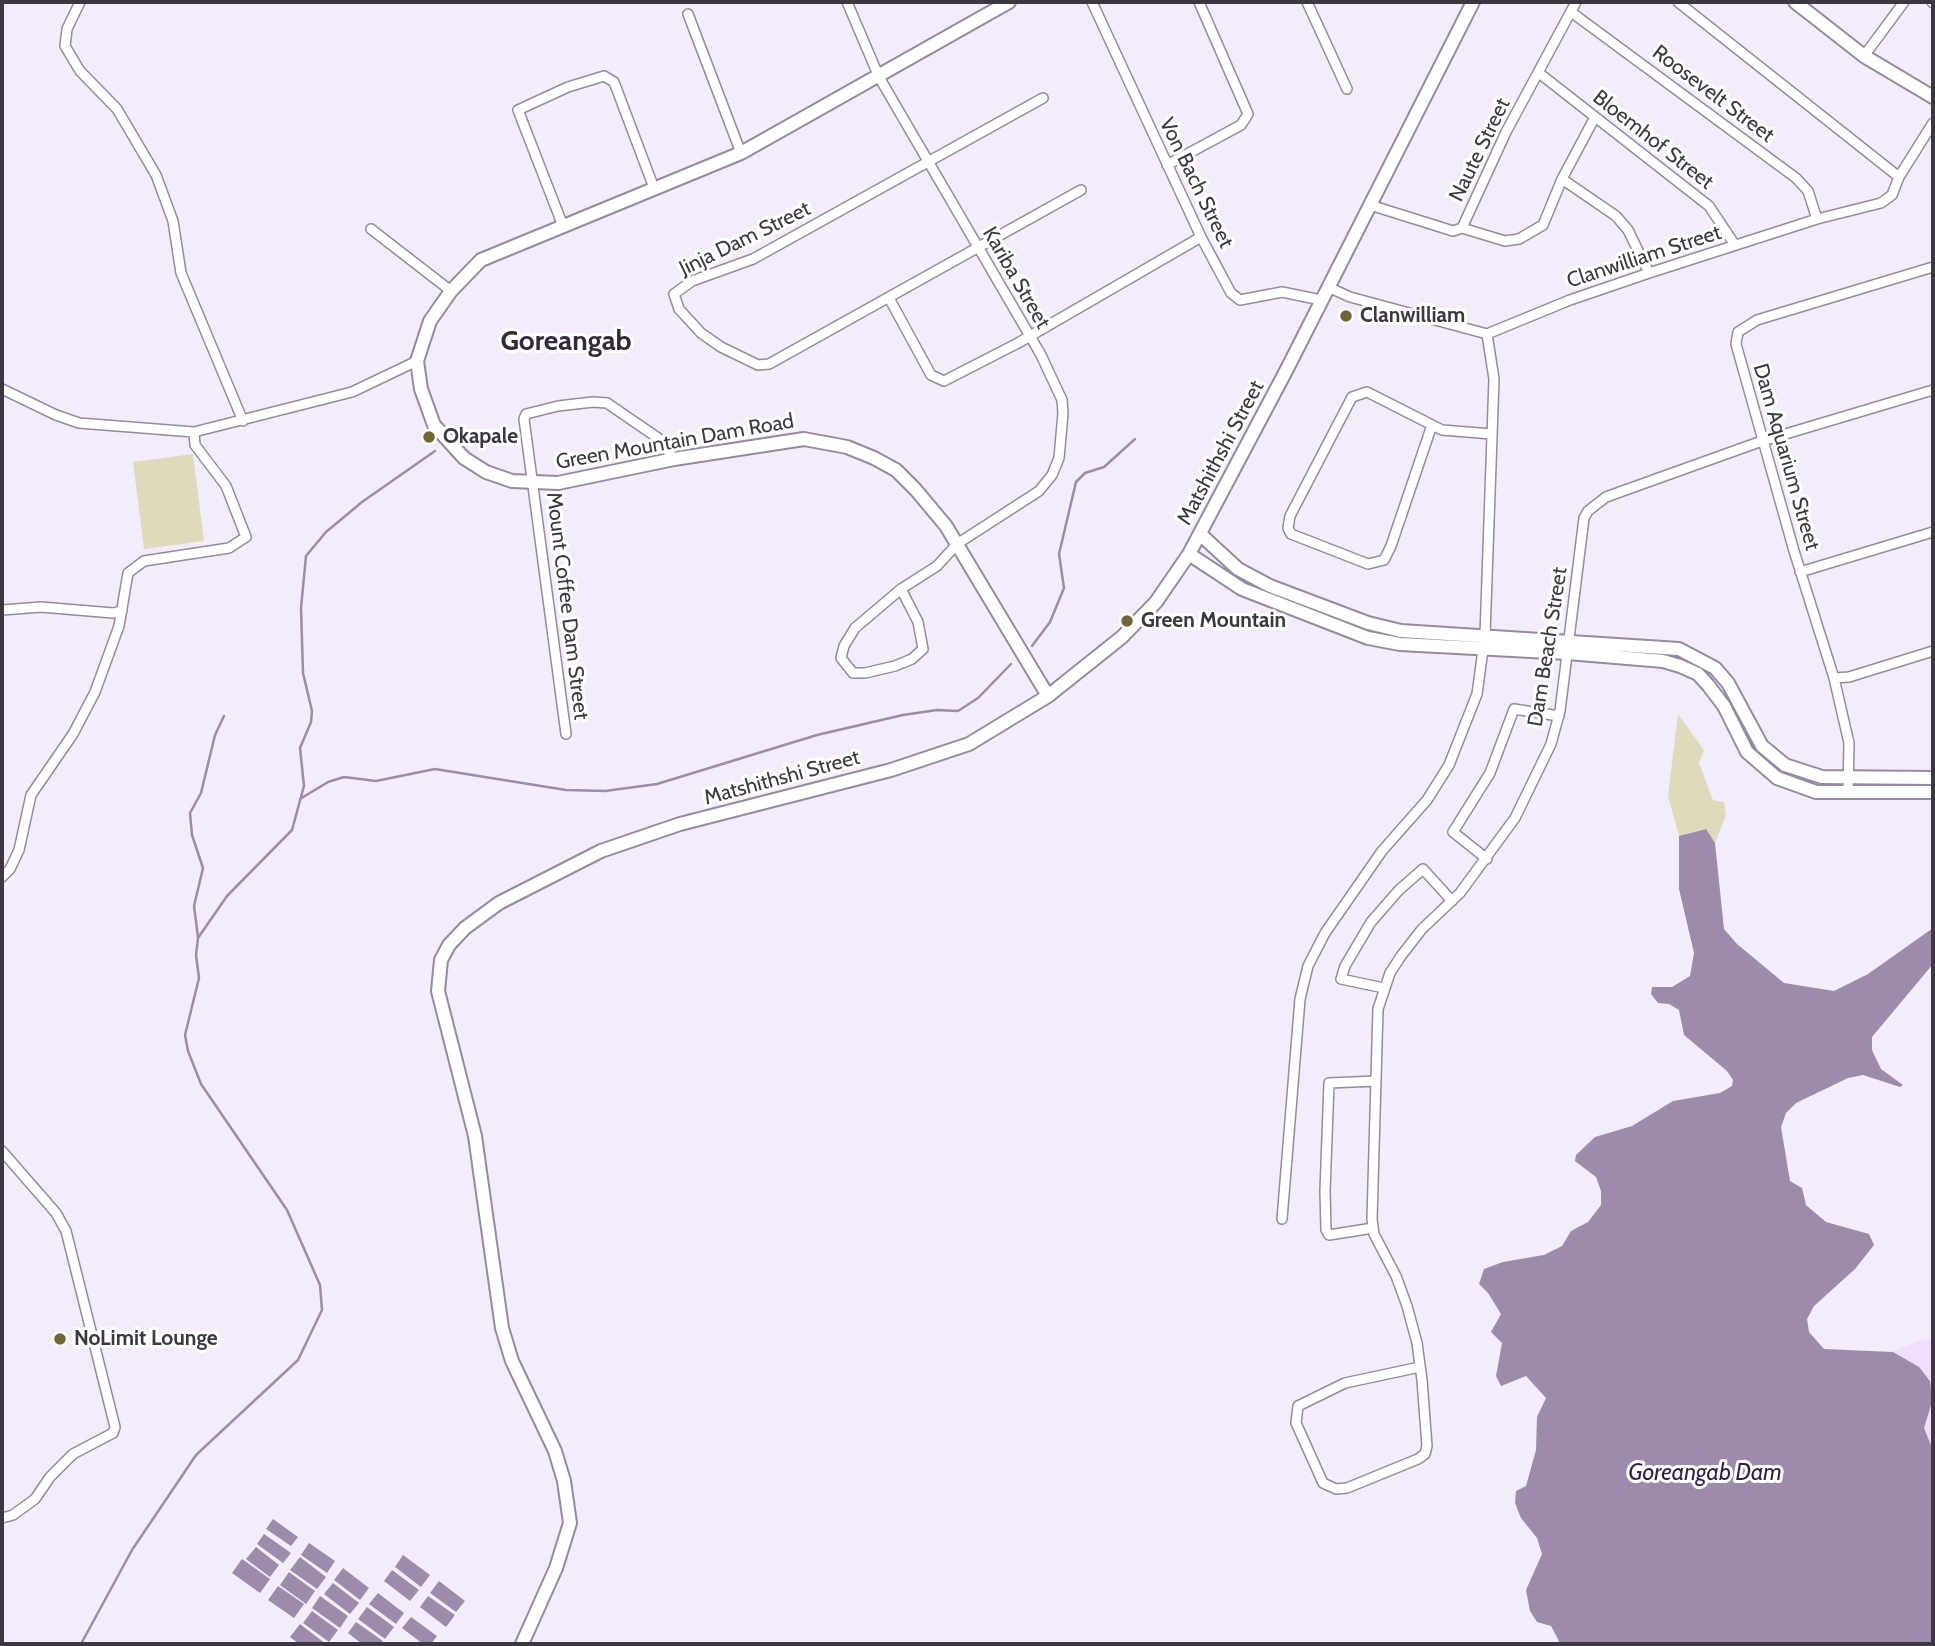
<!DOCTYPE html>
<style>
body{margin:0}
#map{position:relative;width:1935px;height:1646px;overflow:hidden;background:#f4ecfb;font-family:Cabin,sans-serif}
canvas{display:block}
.frame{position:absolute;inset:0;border:4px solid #3c3741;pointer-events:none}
</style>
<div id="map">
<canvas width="1935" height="1646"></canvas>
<div class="frame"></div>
</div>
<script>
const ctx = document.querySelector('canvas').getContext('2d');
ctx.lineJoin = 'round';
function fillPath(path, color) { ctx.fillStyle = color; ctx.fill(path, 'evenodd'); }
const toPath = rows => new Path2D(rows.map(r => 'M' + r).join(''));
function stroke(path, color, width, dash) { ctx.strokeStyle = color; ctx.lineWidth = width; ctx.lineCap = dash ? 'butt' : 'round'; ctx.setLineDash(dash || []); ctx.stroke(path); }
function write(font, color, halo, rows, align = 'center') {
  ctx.font = font + ' Cabin,sans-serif'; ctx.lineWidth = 6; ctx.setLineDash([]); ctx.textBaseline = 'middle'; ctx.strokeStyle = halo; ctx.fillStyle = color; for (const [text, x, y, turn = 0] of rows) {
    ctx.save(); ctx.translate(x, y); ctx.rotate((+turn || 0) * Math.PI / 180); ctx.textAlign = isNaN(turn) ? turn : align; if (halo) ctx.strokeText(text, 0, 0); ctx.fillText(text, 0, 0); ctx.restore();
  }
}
const built = toPath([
 [1933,1338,1933,1450,1924,1428,1932,1402,1893,1352,1920,1340]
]);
const green = toPath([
 [193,454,204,541,144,549,133,462],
 [1678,714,1704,750,1699,763,1713,800,1724,802,1726,815,1715,843,1705,829,1679,836,1668,796]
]);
const water = toPath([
 [1706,829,1715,843,1724,929,1737,944,1784,983,1834,991,1868,974,1933,928,1933,964,1872,1037,1872,1050,1881,1069,1903,1085,1900,1087,1863,1075,1848,1078,1796,1103,1786,1113,1781,1127,1790,1181,1802,1188,1806,1205,1826,1222,1869,1234,1874,1245,1855,1269,1814,1306,1807,1319,1809,1332,1824,1349,1893,1352,1919,1367,1930,1381,1932,1402,1924,1428,1933,1450,1933,1644,1557,1644,1559,1641,1551,1626,1537,1622,1530,1611,1526,1590,1542,1554,1537,1538,1521,1518,1515,1503,1516,1491,1526,1486,1536,1450,1537,1417,1546,1398,1526,1376,1501,1386,1496,1376,1502,1343,1491,1332,1501,1314,1488,1293,1479,1284,1484,1269,1503,1262,1544,1255,1562,1246,1571,1231,1588,1222,1601,1205,1601,1191,1596,1177,1575,1161,1576,1155,1595,1137,1632,1126,1673,1101,1720,1093,1732,1086,1733,1080,1727,1071,1684,1035,1679,1010,1669,1004,1658,1003,1651,994,1652,987,1672,987,1690,976,1694,953,1679,889,1679,836],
 [273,1519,298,1537,291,1546,266,1529],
 [264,1534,291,1553,283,1563,257,1544],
 [309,1543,335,1561,327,1573,301,1555],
 [256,1547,279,1565,270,1577,246,1559],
 [403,1555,430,1575,421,1587,395,1567],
 [300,1557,326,1577,317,1589,290,1570],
 [242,1559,270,1579,260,1593,232,1573],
 [343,1568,369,1588,360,1600,334,1580],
 [392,1570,419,1590,410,1601,384,1581],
 [289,1572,315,1591,306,1604,280,1585],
 [439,1581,465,1601,456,1612,430,1593],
 [333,1583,359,1603,350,1614,324,1594],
 [278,1586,304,1604,294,1618,268,1600],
 [378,1593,404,1613,396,1624,369,1604],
 [320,1596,348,1616,340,1628,312,1608],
 [428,1596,455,1615,446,1627,420,1607],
 [367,1607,394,1627,385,1639,358,1619],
 [312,1611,338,1630,329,1642,303,1623],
 [411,1617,437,1636,431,1644,423,1644,402,1628],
 [356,1622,383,1641,380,1644,362,1644,348,1633],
 [300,1624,326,1644,299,1644,290,1637]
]);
const stream = toPath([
 [1032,646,1050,622,1064,588,1059,554,1076,482,1085,473,1104,467,1135,439],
 [300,799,328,782,344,777,376,781,435,769,566,790,605,791,657,784,817,735,903,715,937,710,958,711,978,698,1011,664],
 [198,937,194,906,203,868,192,835,190,813,201,793,215,735,224,716],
 [81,1644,132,1550,196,1455,298,1360,322,1310,320,1285,287,1210,201,1084,188,1051,185,1035,199,978,196,955,198,938,227,896,292,830,304,786,300,748,311,722,312,711,303,673,301,608,306,556,326,532,362,502,435,451]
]);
const street = toPath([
 [80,2,67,29,65,46,80,71,117,109,156,175,173,221,181,273,243,421],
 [847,2,879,77,1041,355,1062,400,1063,413,1059,458,1052,475,1039,491,957,544,937,566,901,589,855,628,844,646,841,658,853,673,865,673,895,666,912,659,923,649,918,622,901,589],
 [1092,2,1201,237,1231,293,1240,300,1282,292,1321,300],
 [1307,2,1347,89],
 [1678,2,1899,177],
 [1932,2,1933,3],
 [1571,12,1796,178,1808,191,1817,219],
 [688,14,741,153],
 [1864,56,1904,2],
 [1539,73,1709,206,1735,245],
 [1043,98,753,259,692,281,674,294,679,309,701,333,721,347,758,365,769,364,1081,190],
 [1167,165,1241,125,1248,114,1199,2],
 [1562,179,1616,216,1628,230,1649,273],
 [1370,205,1453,231,1462,228,1506,132,1576,2],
 [563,226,518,110,568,87,604,76,614,82,654,188],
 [1462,228,1505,241,1519,239,1543,225,1562,179,1595,117],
 [371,229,451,291],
 [1328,287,1350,297,1487,334,1570,300,1649,273,1817,219,1881,203,1892,195,1899,177,1933,123],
 [889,298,931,375,944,381,1018,343,1201,237],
 [2,389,56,415,79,423,194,432,352,392,417,361],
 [1432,425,1391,546,1384,560,1368,564,1291,534,1288,528,1290,516,1352,397,1367,392,1375,396,1442,430,1492,434],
 [1800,572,1933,532],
 [2,610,41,607,113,613,122,611],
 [1834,678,1849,677,1933,651],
 [566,734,524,419,526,414,558,406,593,402,607,403,658,438,674,459],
 [1848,792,1849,743,1834,678,1794,551,1736,344,1738,332,1757,320,1933,267],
 [1487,859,1453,832,1490,773,1514,709,1559,716],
 [2,877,10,869,19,850,31,795,73,734,95,692,119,626,128,573,144,561,229,548,246,537,226,486,195,445,194,432],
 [1384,988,1341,979,1345,966,1371,922,1399,890,1423,869,1452,901],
 [2,1151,56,1213,66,1231,115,1427,113,1433,73,1454,50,1477,35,1499,13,1515,2,1518],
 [1282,1219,1300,999,1308,966,1325,933,1382,851,1427,800,1449,765,1477,694,1485,635,1494,379,1487,334],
 [1373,1228,1329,1235,1326,1230,1325,1191,1329,1083,1376,1081],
 [1420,1367,1345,1383,1298,1406,1296,1423,1323,1483,1336,1489,1347,1488,1418,1459,1425,1454,1427,1446,1422,1380,1417,1343,1407,1306,1396,1276,1374,1234,1372,1219,1378,1009,1390,973,1401,956,1422,929,1460,893,1515,818,1551,744,1560,711,1584,518,1588,511,1606,497,1762,441,1933,390]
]);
const secondary = toPath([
 [1009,2,741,153,481,260,451,291,430,321,417,361,421,389,434,425,464,458,486,472,512,481,558,483,674,459,804,439,847,447,874,458,896,470,916,490,946,526,1048,696],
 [1795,2,1864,56,1933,97],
 [1200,534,1238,569,1270,586,1368,623,1401,631,1679,649,1715,668,1728,683,1762,746,1785,765,1822,777,1933,778],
 [1189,554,1242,589,1368,638,1400,644,1568,653,1663,661,1680,666,1698,674,1708,685,1724,706,1747,752,1777,778,1816,792,1933,792],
 [522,1644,556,1568,570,1523,564,1481,555,1451,512,1361,502,1328,475,1136,438,991,441,960,449,945,465,928,499,903,601,851,680,824,891,770,969,744,1048,696,1122,637,1156,602,1189,554,1287,369,1473,2]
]);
const markers = [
 [1346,316,7,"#6f6633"],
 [429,437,7,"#6f6633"],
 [1127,621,7,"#6f6633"],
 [60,1339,7,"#6f6633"]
];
const streetNames = [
 ["Roosevelt Street",1713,94,37],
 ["Bloemhof Street",1653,140,38],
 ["Naute Street",1480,150,-64],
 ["Von Bach Street",1196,183,64],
 ["Jinja Dam Street",745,239,-26],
 ["Clanwilliam Street",1644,257,-18],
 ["Kariba Street",1016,278,60],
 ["Green Mountain Dam Road",675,442,-10],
 ["Matshithshi Street",1221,453,-62],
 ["Dam Aquarium Street",1786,457,74],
 ["Mount Coffee Dam Street",567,606,83],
 ["Dam Beach Street",1548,647,-81],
 ["Matshithshi Street",782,778,-15]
];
const poiNames = [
 ["Clanwilliam",1360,316],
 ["Okapale",443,437],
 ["Green Mountain",1141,621],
 ["NoLimit Lounge",74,1339]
];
const waterNames = [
 ["Goreangab Dam",1705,1473]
];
const districtNames = [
 ["Goreangab",566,342]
];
fillPath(built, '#f0deff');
fillPath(green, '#dfdabc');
fillPath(water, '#9c8baa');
stroke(stream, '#9c8baa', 2.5);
stroke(street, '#9689a1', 12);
stroke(secondary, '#9689a1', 16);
stroke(street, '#fff', 9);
stroke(secondary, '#fff', 12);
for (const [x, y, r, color] of markers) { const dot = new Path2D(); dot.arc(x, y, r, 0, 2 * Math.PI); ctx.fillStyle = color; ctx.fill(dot); stroke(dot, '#fff', 2.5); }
write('21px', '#3c3741', '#fff', streetNames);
write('bold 21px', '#3c3741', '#fff', poiNames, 'left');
write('italic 23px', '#351c45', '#fff', waterNames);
write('bold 28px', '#34293c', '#fff', districtNames);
</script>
